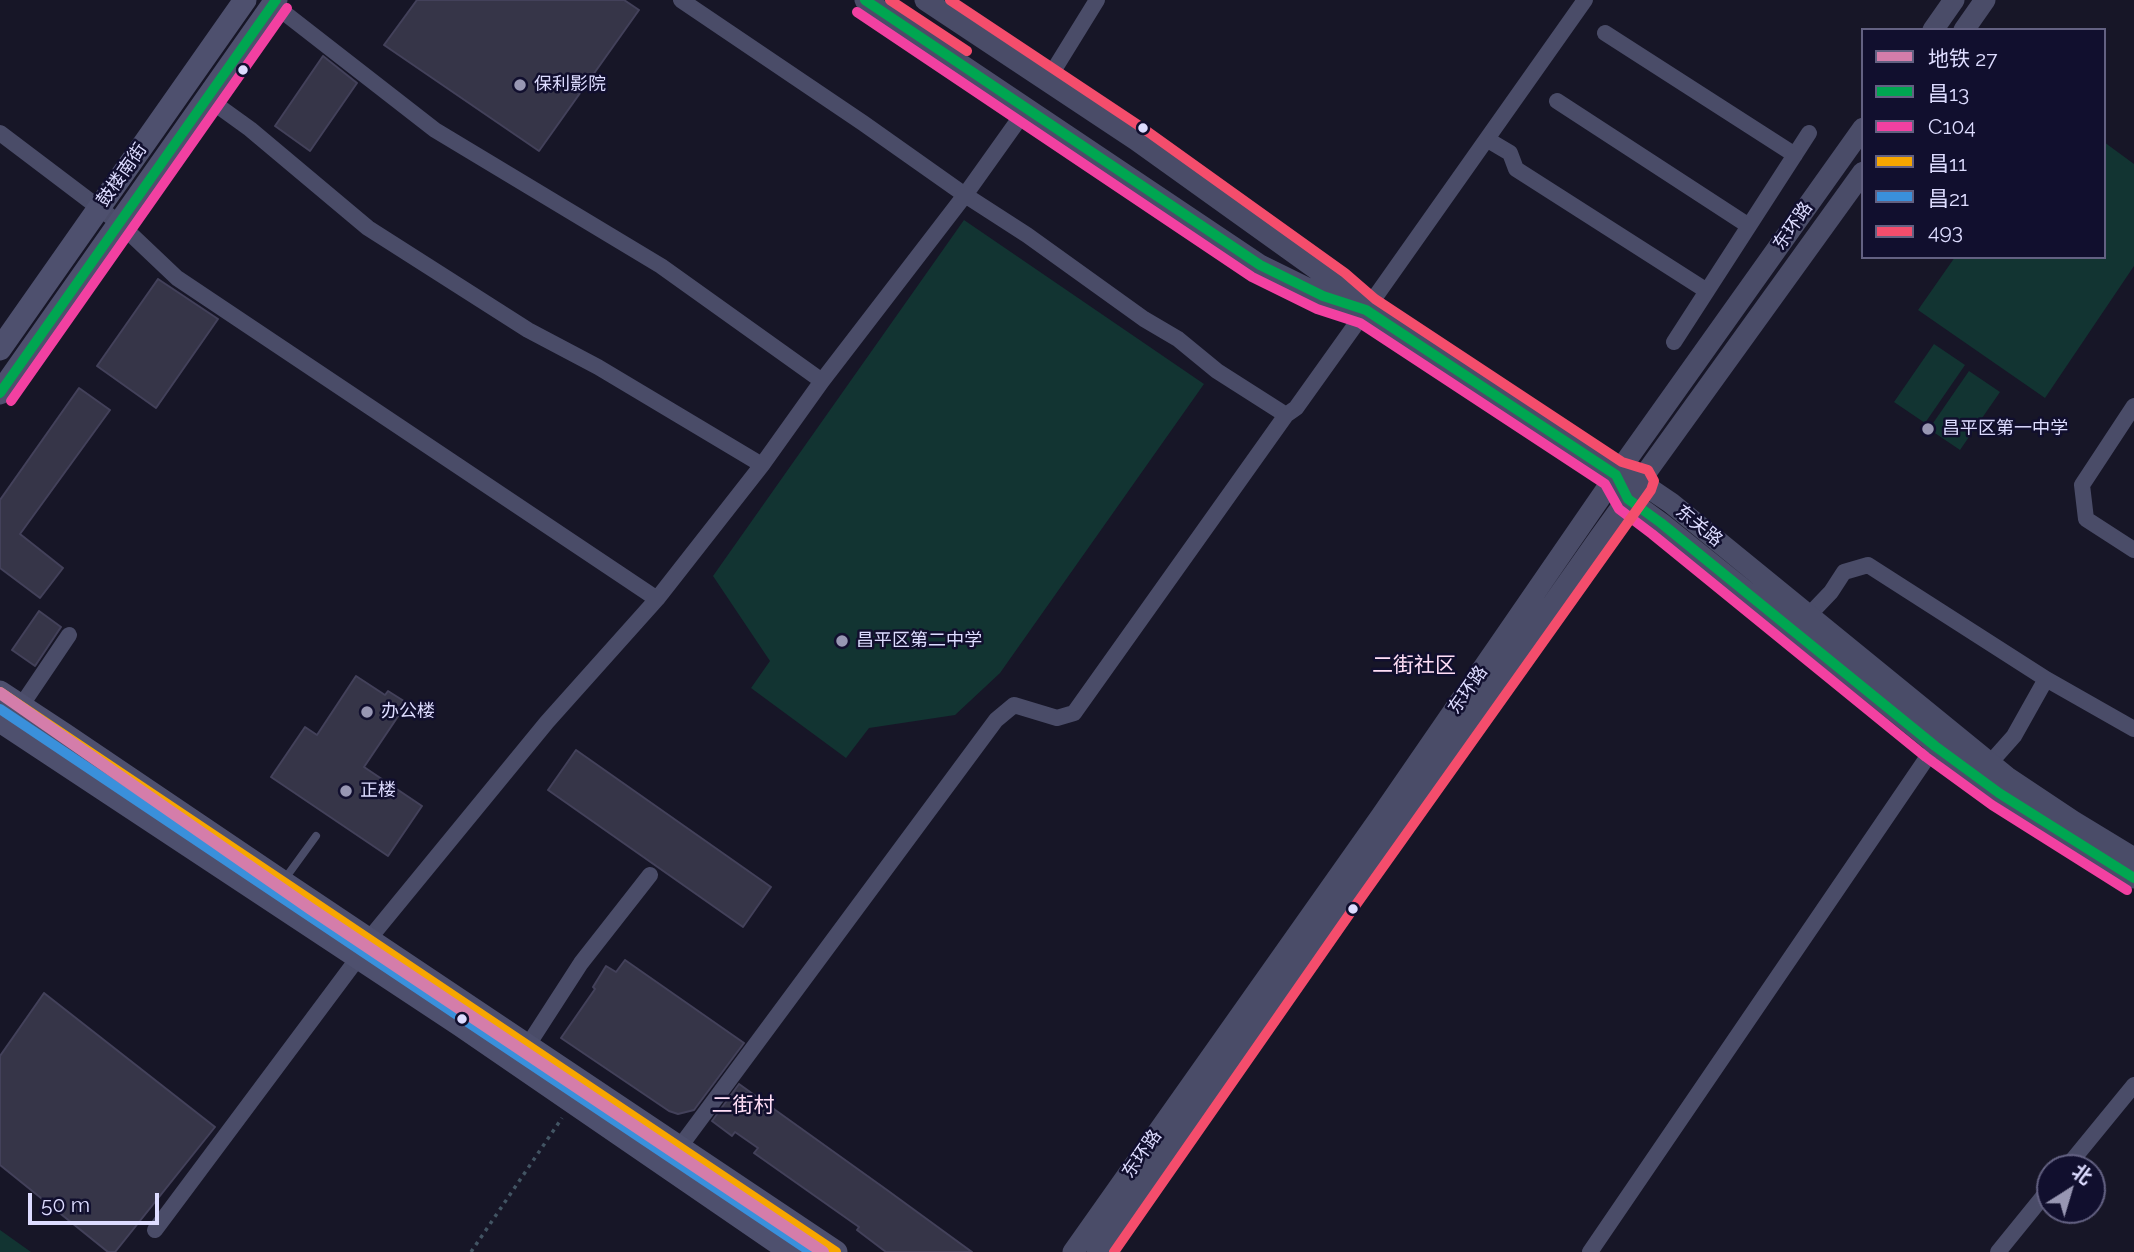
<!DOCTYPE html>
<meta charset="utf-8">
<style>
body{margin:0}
#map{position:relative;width:2134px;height:1252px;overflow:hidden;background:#171627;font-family:Raleway,"Noto Sans SC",sans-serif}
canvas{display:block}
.legend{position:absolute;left:1861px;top:28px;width:245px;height:231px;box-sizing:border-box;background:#110f2e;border:2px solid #636182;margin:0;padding:9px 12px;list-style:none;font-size:21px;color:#dddcff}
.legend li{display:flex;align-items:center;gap:14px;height:35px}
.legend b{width:35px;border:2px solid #636182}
.north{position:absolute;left:2036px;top:1154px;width:70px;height:70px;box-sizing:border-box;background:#110f2e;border:2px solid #636182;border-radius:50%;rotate:37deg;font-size:19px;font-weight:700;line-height:28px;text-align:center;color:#dddcff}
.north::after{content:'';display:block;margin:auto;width:24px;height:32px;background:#9897b3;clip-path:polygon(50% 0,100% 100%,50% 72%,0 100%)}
.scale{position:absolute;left:28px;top:1193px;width:131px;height:32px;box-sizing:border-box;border:4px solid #dddcff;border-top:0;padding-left:9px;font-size:21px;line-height:24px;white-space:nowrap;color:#dddcff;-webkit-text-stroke:5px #110f2e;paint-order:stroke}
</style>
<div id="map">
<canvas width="2134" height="1252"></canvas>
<ul class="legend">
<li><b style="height:9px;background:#d47daa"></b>地铁 27</li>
<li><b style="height:9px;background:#00a651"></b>昌13</li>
<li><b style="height:9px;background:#f240a1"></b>C104</li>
<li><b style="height:9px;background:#f7a600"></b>昌11</li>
<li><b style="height:9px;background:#3a90db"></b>昌21</li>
<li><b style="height:9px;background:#f44d6c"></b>493</li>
</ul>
<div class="north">北</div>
<div class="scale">50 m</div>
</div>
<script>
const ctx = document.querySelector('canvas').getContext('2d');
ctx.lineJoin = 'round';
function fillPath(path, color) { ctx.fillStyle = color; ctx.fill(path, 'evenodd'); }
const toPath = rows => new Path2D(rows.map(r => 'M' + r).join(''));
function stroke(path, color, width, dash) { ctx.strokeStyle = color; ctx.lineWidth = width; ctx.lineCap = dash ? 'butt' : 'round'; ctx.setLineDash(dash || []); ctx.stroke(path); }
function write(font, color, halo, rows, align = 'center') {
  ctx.font = font + ' Raleway,"Noto Sans SC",sans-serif'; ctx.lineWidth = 5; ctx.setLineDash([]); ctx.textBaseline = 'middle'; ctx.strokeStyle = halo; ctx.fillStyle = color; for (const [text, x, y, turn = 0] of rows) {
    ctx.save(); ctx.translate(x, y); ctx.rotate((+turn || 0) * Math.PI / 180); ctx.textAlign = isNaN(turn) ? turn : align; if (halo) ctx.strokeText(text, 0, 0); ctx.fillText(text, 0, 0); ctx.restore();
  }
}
const green = toPath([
 [2104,142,2134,164,2134,266,2045,398,1918,310,1955,257,2104,257],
 [964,220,1204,384,1000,673,955,715,869,728,846,758,751,688,770,661,713,576],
 [1934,344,1965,365,1925,423,1894,402],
 [1969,371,2000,392,1960,450,1929,429],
 [0,1230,31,1252,0,1252]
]);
const building = toPath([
 [417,0,624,0,639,10,539,151,384,45,417,0],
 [323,56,357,83,310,151,275,126,323,56],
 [158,279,218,319,156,408,97,366,158,279],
 [79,388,110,410,20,534,63,568,40,598,0,568,0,500,79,388],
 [39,611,61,627,35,666,12,650,39,611],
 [356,676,385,695,388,691,407,703,364,767,422,806,388,856,271,777,305,727,317,735,356,676],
 [576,750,771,887,743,927,548,790,576,750],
 [625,960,744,1043,694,1110,678,1114,669,1111,561,1038,595,989,593,987,606,966,616,972,625,960],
 [44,993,215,1127,115,1252,108,1252,0,1165,0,1056,44,993],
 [739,1084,887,1190,972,1252,886,1252,857,1230,859,1227,754,1153,758,1148,735,1132,732,1136,712,1121,739,1084]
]);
const path = toPath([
 [471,1252,562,1118]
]);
const service = toPath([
 [284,880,316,836]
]);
const minor = toPath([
 [681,0,863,123,965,195,1027,235,1144,319,1178,339,1217,371,1286,415],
 [273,4,435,130,661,266,822,381],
 [1605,33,1795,155],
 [1047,81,1097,0],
 [207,98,250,129,368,228,528,330,598,367,762,465],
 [1557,101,1749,226],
 [0,133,119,223,177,278,657,599],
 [1488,140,1510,153,1516,169,1707,291],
 [1674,342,1809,133],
 [2134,406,2082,485,2086,519,2134,550],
 [1809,615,1831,592,1844,572,1868,565,2046,679,2134,729],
 [21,706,69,635],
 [1990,763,2014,736,2046,679],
 [369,939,547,722,657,599,762,465,822,381,965,195,1027,108],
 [528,1045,581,963,650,875],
 [679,1148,996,720,1014,705,1057,718,1074,713,1286,415,1296,408,1366,310,1585,0],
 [2066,1168,2134,1085],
 [155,1230,358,958],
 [1590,1252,1935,746],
 [1998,1252,2050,1188]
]);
const tertiary = toPath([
 [865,0,1260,265,1323,296,1358,308],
 [925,0,1136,140,1337,284,1366,310,1616,475,1640,482,1671,503,2007,777,2073,821,2134,858],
 [1933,30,1954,0],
 [1964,30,1985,0],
 [1622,487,1628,499,1661,523,1970,772,2092,853,2134,878],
 [1073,1252,1381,816,1616,475,1863,128],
 [1097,1252,1599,538,1863,172]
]);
const secondary = toPath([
 [0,349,245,0],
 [0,393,276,0],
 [0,692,64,734,283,882,836,1252],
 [0,721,460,1025,791,1252]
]);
const bus1 = toPath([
 [865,0,1260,265,1323,296,1366,310,1616,475,1628,499,1661,523,1935,746,1999,793,2134,878],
 [0,393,276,0]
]);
const bus2 = toPath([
 [857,12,1252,277,1317,309,1360,323,1605,484,1619,509,1652,534,1926,757,1992,805,2127,890],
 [11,401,287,8]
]);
const bus3 = toPath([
 [0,692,836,1252]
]);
const bus4 = toPath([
 [0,709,811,1252]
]);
const bus5 = toPath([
 [890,0,967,51],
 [950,0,1144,129,1345,273,1375,299,1622,462,1648,470,1654,481,1651,490,1353,909,1114,1252]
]);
const metro1 = toPath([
 [0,693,311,909,823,1252]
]);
const markers = [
 [243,70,6,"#dddcff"],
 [520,85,7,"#9897b3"],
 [1143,128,6,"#dddcff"],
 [1928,429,7,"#9897b3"],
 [842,641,7,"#9897b3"],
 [367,712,7,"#9897b3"],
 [346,791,7,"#9897b3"],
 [1353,909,6,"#dddcff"],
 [462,1019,6,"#dddcff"]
];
const poiNames = [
 ["保利影院",534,85],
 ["昌平区第一中学",1942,429],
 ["昌平区第二中学",856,641],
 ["办公楼",381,712],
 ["正楼",360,791]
];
const streetNames = [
 ["鼓楼南街",122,175,-55],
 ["东环路",1793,226,-55],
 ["东关路",1699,526,39],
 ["东环路",1468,690,-55],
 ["东环路",1142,1154,-55]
];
const quarterNames = [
 ["二街社区",1414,666],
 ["二街村",743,1106]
];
fillPath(green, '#123432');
fillPath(building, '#363548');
stroke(building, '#43415a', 2);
stroke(path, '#425463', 3.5, [3.5, 5]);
stroke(service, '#4a4c68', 8);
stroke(minor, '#4a4c68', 16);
stroke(tertiary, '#4a4c68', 21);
stroke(secondary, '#4e506e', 23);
stroke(bus1, '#00a651', 10);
stroke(bus2, '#f240a1', 10);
stroke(bus3, '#f7a600', 10);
stroke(bus4, '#3a90db', 10);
stroke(bus5, '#f44d6c', 10);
stroke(metro1, '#d47daa', 12);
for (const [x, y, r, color] of markers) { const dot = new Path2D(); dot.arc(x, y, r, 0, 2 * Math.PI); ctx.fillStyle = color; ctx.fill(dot); stroke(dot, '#110f2e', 2.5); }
write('18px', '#dddcff', '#110f2e', poiNames, 'left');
write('18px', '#dddcff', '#110f2e', streetNames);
write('21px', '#ffdef6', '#110f2e', quarterNames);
</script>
